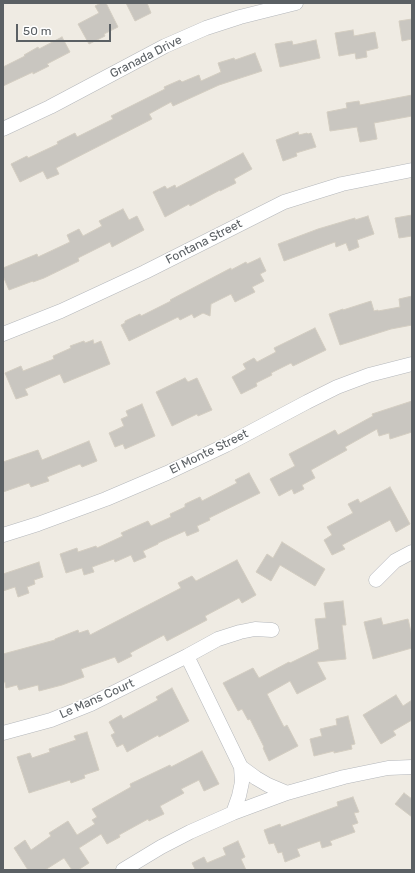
<!DOCTYPE html>
<style>
body{margin:0}
#map{position:relative;width:415px;height:873px;overflow:hidden;background:#efebe3;font-family:Rubik,sans-serif}
canvas{display:block}
.frame{position:absolute;inset:0;border:4px solid #5b6064;pointer-events:none}
.scale{position:absolute;left:16px;top:24px;width:95px;height:18px;box-sizing:border-box;border:2px solid #5b6064;border-top:0;padding-left:5px;font-size:12px;line-height:14px;white-space:nowrap;color:#5b6064;-webkit-text-stroke:3px #fff;paint-order:stroke}
</style>
<div id="map">
<canvas width="415" height="873"></canvas>
<div class="frame"></div>
<div class="scale">50 m</div>
</div>
<script>
const ctx = document.querySelector('canvas').getContext('2d');
ctx.lineJoin = 'round';
function fillPath(path, color) { ctx.fillStyle = color; ctx.fill(path, 'evenodd'); }
const toPath = rows => new Path2D(rows.map(r => 'M' + r).join(''));
function stroke(path, color, width, dash) { ctx.strokeStyle = color; ctx.lineWidth = width; ctx.lineCap = dash ? 'butt' : 'round'; ctx.setLineDash(dash || []); ctx.stroke(path); }
function write(font, color, halo, rows, align = 'center') {
  ctx.font = font + ' Rubik,sans-serif'; ctx.lineWidth = 3; ctx.setLineDash([]); ctx.textBaseline = 'middle'; ctx.strokeStyle = halo; ctx.fillStyle = color; for (const [text, x, y, turn = 0] of rows) {
    ctx.save(); ctx.translate(x, y); ctx.rotate((+turn || 0) * Math.PI / 180); ctx.textAlign = isNaN(turn) ? turn : align; if (halo) ctx.strokeText(text, 0, 0); ctx.fillText(text, 0, 0); ctx.restore();
  }
}
const building = toPath([
 [101,3,106,3,118,27,104,34,105,36,89,44,78,24,99,13,95,6,101,3],
 [126,3,147,3,151,13,135,21,126,3],
 [412,19,412,39,402,41,399,21,412,19],
 [353,30,354,36,375,32,378,48,366,51,367,57,356,59,355,53,339,56,335,33,353,30],
 [62,37,70,52,47,64,49,66,33,74,33,72,3,86,3,67,25,56,24,55,38,47,39,49,62,37],
 [316,40,320,58,280,67,275,44,292,41,293,45,316,40],
 [255,53,262,71,219,85,173,106,171,102,149,114,152,119,56,168,59,174,47,179,43,171,20,182,11,164,27,156,28,158,58,144,57,142,75,133,77,137,113,119,111,116,165,89,164,87,180,80,182,82,199,75,201,81,221,72,218,63,234,58,235,60,255,53],
 [412,95,412,116,374,123,377,139,360,142,357,127,330,131,327,112,347,108,346,103,359,101,360,105,412,95],
 [298,132,299,135,307,133,308,134,311,133,316,147,296,153,297,156,283,161,276,140,298,132],
 [243,153,252,169,234,179,236,183,220,191,220,190,190,206,189,204,165,217,153,192,165,186,167,189,175,185,176,188,243,153],
 [123,209,129,220,137,216,144,230,112,247,110,242,78,258,79,261,44,278,33,282,33,281,9,290,3,276,3,268,37,254,38,257,70,242,67,235,79,229,83,236,102,226,99,221,123,209],
 [412,215,412,236,399,238,395,218,412,215],
 [368,216,374,234,357,240,359,247,349,251,346,243,336,247,335,242,284,261,278,244,318,229,355,218,355,220,368,216],
 [260,258,266,271,260,274,264,281,252,287,255,292,235,302,231,294,211,304,210,316,203,313,194,318,192,314,180,320,178,317,129,341,121,325,125,323,125,321,140,314,141,316,171,301,170,300,231,268,231,270,246,262,247,264,260,258],
 [412,296,412,325,391,329,340,345,329,314,343,309,343,310,371,301,374,311,378,310,378,311,400,307,399,299,412,296],
 [315,328,326,350,293,366,291,363,271,373,272,375,256,383,257,386,241,394,232,377,246,369,243,364,254,358,257,362,276,352,274,348,315,328],
 [93,340,94,344,101,341,110,364,64,383,60,374,25,389,28,395,16,399,5,373,21,366,23,371,54,359,53,356,71,348,70,346,84,341,85,343,93,340],
 [185,378,188,382,197,378,212,410,198,416,197,414,172,426,156,392,185,378],
 [412,401,412,432,390,439,389,433,379,436,377,429,345,447,347,450,311,470,315,478,302,485,304,489,294,494,292,489,279,496,270,479,295,466,289,454,335,430,338,435,373,416,372,414,412,401],
 [142,404,155,436,125,449,123,444,115,447,109,433,124,426,121,419,128,416,126,411,142,404],
 [89,441,97,461,82,467,80,464,47,477,49,481,31,487,29,483,3,492,3,462,38,450,42,460,89,441],
 [249,473,260,493,209,518,210,520,197,526,199,531,187,536,185,531,158,543,158,544,143,551,146,557,134,562,131,555,115,562,114,559,92,567,94,572,84,575,82,568,66,573,60,554,77,548,78,552,96,546,97,548,123,536,121,533,148,521,151,526,171,517,170,514,185,507,185,504,200,497,202,501,237,483,235,480,249,473],
 [390,487,410,524,396,532,390,520,342,545,345,549,332,555,324,540,332,535,327,527,353,513,348,504,358,499,360,503,390,487],
 [282,542,325,569,315,586,280,565,271,581,256,572,267,554,273,558,282,542],
 [237,560,256,595,242,603,239,598,205,616,207,620,167,641,164,635,130,653,132,656,118,663,115,657,81,669,84,677,62,685,39,691,38,685,19,690,17,685,6,688,5,682,3,682,3,654,55,640,55,639,78,630,79,633,88,630,90,635,181,588,178,583,192,576,196,581,237,560],
 [39,562,43,577,34,580,35,584,27,587,29,593,18,597,15,587,3,591,3,574,39,562],
 [343,601,346,625,342,625,346,659,317,662,326,679,297,694,290,681,267,694,284,727,287,725,298,746,269,761,263,748,264,747,250,719,248,720,242,709,238,711,223,683,253,668,259,678,289,662,290,663,319,649,315,619,326,618,324,603,343,601],
 [381,618,383,625,408,619,412,636,412,648,373,659,364,622,381,618],
 [172,688,189,721,159,737,158,735,127,752,123,744,117,747,111,735,115,733,109,722,121,715,123,719,158,700,156,697,172,688],
 [396,695,403,706,412,700,412,720,393,731,396,735,381,744,363,715,396,695],
 [348,716,355,744,351,745,352,749,334,753,334,751,314,756,310,739,322,736,320,729,337,725,336,719,348,716],
 [87,732,99,770,84,775,85,778,71,783,70,780,29,793,17,757,30,753,32,758,50,752,49,749,76,740,74,736,87,732],
 [202,751,219,784,204,791,199,780,181,789,184,793,160,806,164,814,149,821,148,819,119,835,120,837,107,844,101,834,79,848,89,863,78,870,72,870,64,858,45,870,28,870,14,848,25,840,31,850,51,836,49,833,68,821,77,835,95,824,92,820,97,817,92,809,131,787,130,784,170,765,171,767,202,751],
 [404,793,412,799,412,817,395,804,404,793],
 [353,797,359,812,354,813,358,823,352,825,355,832,330,841,332,845,322,848,320,841,297,849,300,856,285,862,282,852,278,853,274,843,269,844,264,830,280,824,281,827,313,815,338,806,337,802,353,797],
 [238,841,245,857,241,859,246,870,192,870,195,869,192,863,204,857,207,863,226,855,223,848,238,841]
]);
const street = toPath([
 [3,129,50,107,165,46,206,28,240,17,296,3],
 [3,334,61,311,145,272,284,202,342,184,412,170],
 [3,535,38,524,106,499,167,473,226,445,307,402,337,387,369,375,412,364],
 [376,580,395,561,412,552],
 [187,656,241,767,242,782,239,796,233,813],
 [3,733,51,720,91,704,187,656,218,639,240,632,255,629,272,630],
 [241,767,256,778,268,785,287,793],
 [123,870,161,847,190,832,233,813,287,793,344,777,388,768,412,767]
]);
const streetNames = [
 ["Granada Drive",146,57,-27],
 ["Fontana Street",204,242,-27],
 ["El Monte Street",209,452,-26],
 ["Le Mans Court",97,699,-24]
];
fillPath(building, '#c9c6c0');
stroke(building, '#d3cdc1', 1);
stroke(street, '#b4b7bb', 15);
stroke(street, '#fff', 14);
write('12px', '#5b6064', '#fff', streetNames);
</script>
